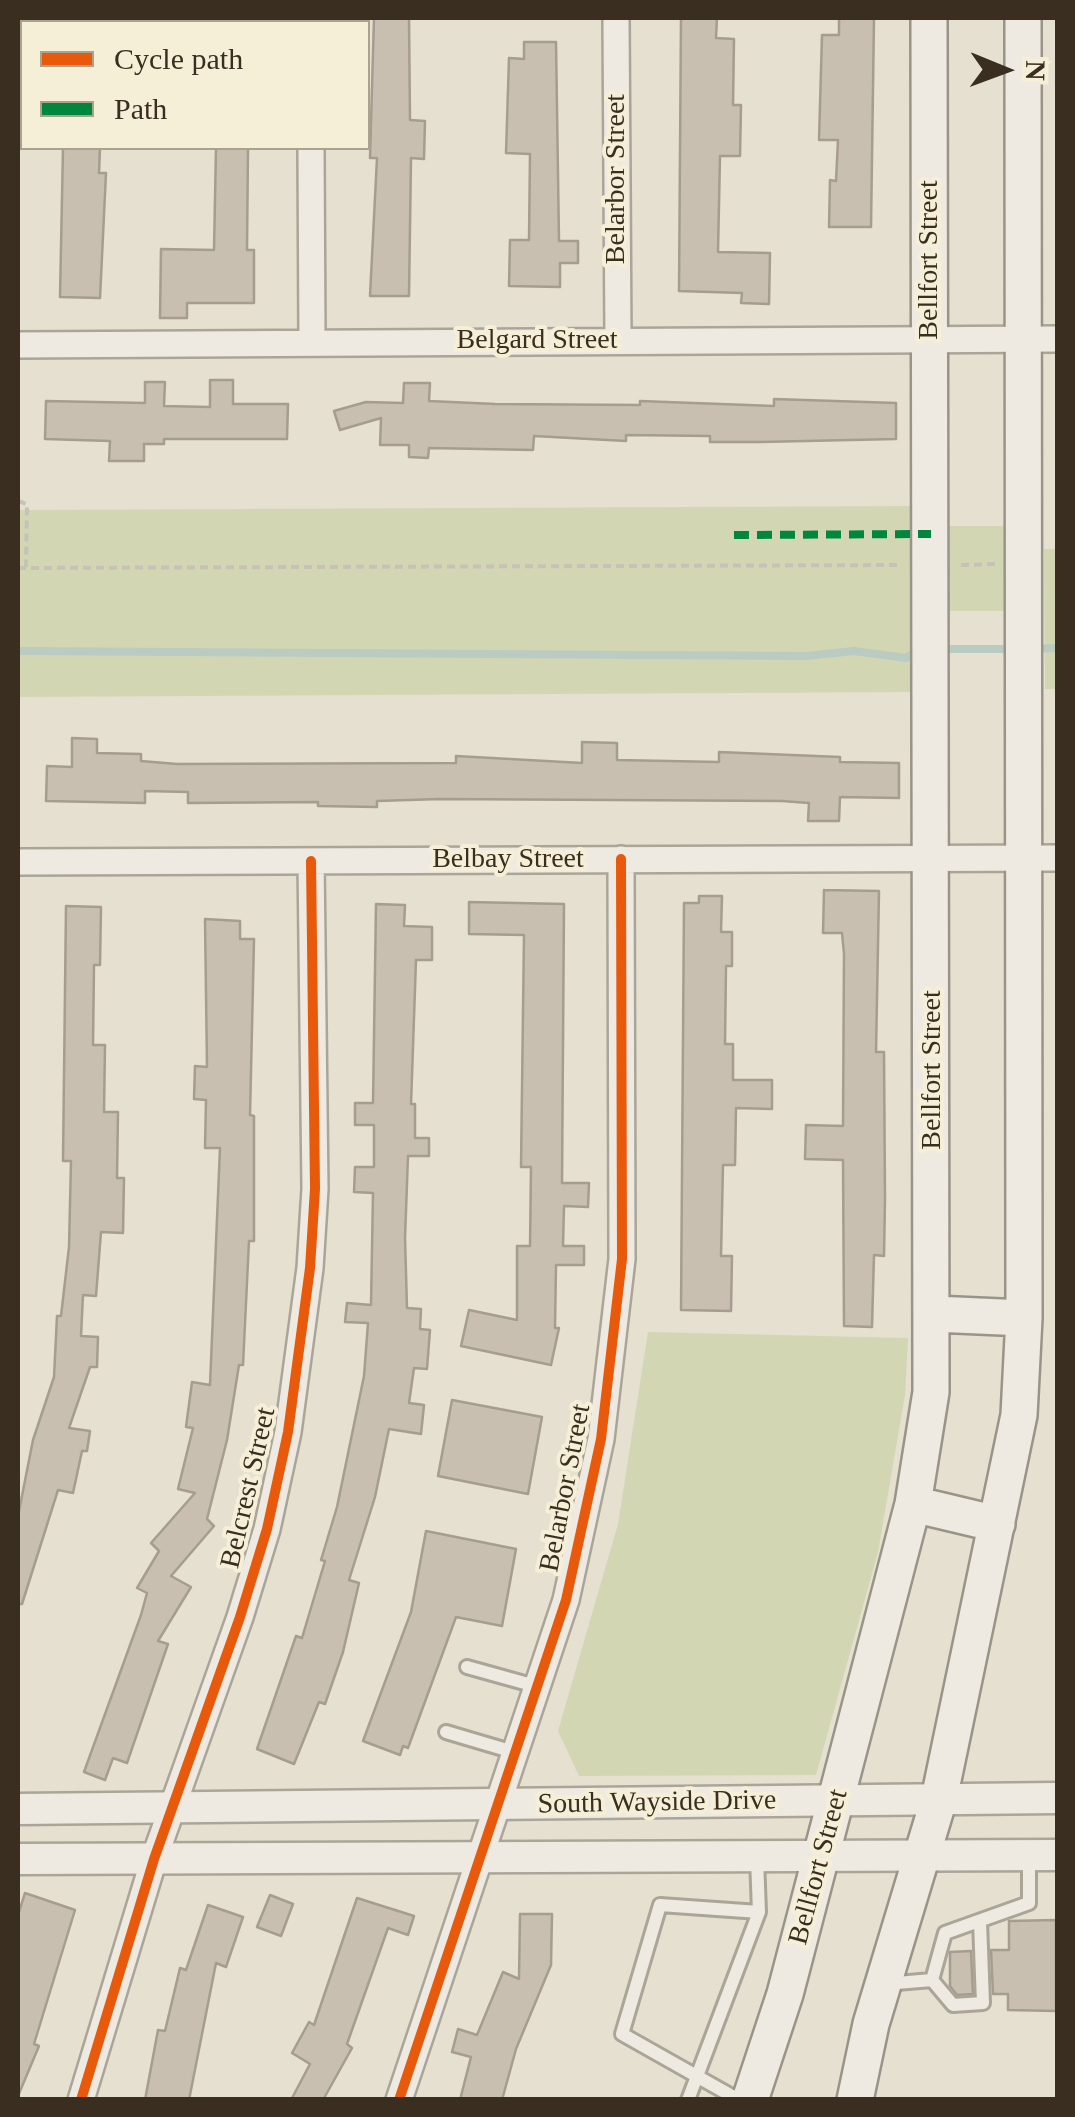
<!DOCTYPE html>
<style>
body{margin:0}
#map{position:relative;width:1075px;height:2117px;overflow:hidden;background:#e5e0d0;font-family:"Times New Roman",serif}
canvas{display:block}
.frame{position:absolute;inset:0;border:20px solid #3a2e20;pointer-events:none}
.legend{position:absolute;left:20px;top:20px;width:350px;height:130px;box-sizing:border-box;background:#f6efd7;border:2px solid #aba28e;margin:0;padding:12px 18px;list-style:none;font-size:30px;color:#3a2e20}
.legend li{display:flex;align-items:center;gap:20px;height:50px}
.legend b{width:50px;border:2px solid #aba28e}
.north{position:absolute;left:955px;top:20px;width:100px;height:100px;-webkit-text-stroke:8px #f6efd7;paint-order:stroke;rotate:91deg;font-size:28px;font-weight:700;line-height:40px;text-align:center;color:#3a2e20}
.north::after{content:'';display:block;margin:auto;width:35px;height:45px;background:#3a2e20;clip-path:polygon(50% 0,100% 100%,50% 72%,0 100%)}
</style>
<div id="map">
<canvas width="1075" height="2117"></canvas>
<div class="frame"></div>
<ul class="legend">
<li><b style="height:12px;background:#e8590c"></b>Cycle path</li>
<li><b style="height:12px;background:#00873e"></b>Path</li>
</ul>
<div class="north">N</div>
</div>
<script>
const ctx = document.querySelector('canvas').getContext('2d');
ctx.lineJoin = 'round';
function fillPath(path, color) { ctx.fillStyle = color; ctx.fill(path, 'evenodd'); }
const toPath = rows => new Path2D(rows.map(r => 'M' + r).join(''));
function stroke(path, color, width, dash) { ctx.strokeStyle = color; ctx.lineWidth = width; ctx.lineCap = dash ? 'butt' : 'round'; ctx.setLineDash(dash || []); ctx.stroke(path); }
function write(font, color, halo, rows, align = 'center') {
  ctx.font = font + ' "Times New Roman",serif'; ctx.lineWidth = 8; ctx.setLineDash([]); ctx.textBaseline = 'middle'; ctx.strokeStyle = halo; ctx.fillStyle = color; for (const [text, x, y, turn = 0] of rows) {
    ctx.save(); ctx.translate(x, y); ctx.rotate((+turn || 0) * Math.PI / 180); ctx.textAlign = isNaN(turn) ? turn : align; if (halo) ctx.strokeText(text, 0, 0); ctx.fillText(text, 0, 0); ctx.restore();
  }
}
const green = toPath([
 [910,506,912,692,18,697,18,510],
 [944,526,1012,526,1012,611,946,611],
 [1044,549,1057,549,1057,689,1045,689],
 [648,1332,908,1338,905,1395,878,1552,816,1775,579,1776,558,1731,618,1524]
]);
const stream = toPath([
 [937,649,1013,649],
 [1032,649,1058,648],
 [18,651,806,656,854,651,906,658,918,650]
]);
const building = toPath([
 [374,18,409,18,410,120,425,121,424,159,411,158,409,296,370,296,377,158,370,158,374,18],
 [681,18,717,18,716,38,734,39,733,105,741,105,740,156,720,156,718,252,770,253,769,304,741,303,742,293,679,291,681,18],
 [839,18,874,18,871,227,829,227,830,180,836,181,838,140,819,140,822,35,839,35,839,18],
 [524,42,556,42,559,241,578,241,578,263,560,263,560,287,509,286,510,240,529,240,530,154,506,153,509,58,524,59,524,42],
 [63,148,100,148,99,173,106,173,100,298,60,297,63,148],
 [216,148,248,148,247,250,254,250,254,303,187,303,187,318,160,318,161,249,214,250,216,148],
 [210,380,233,380,233,404,288,404,287,439,164,439,164,444,144,444,144,461,109,461,110,441,45,439,46,401,145,403,145,382,165,382,164,406,210,407,210,380],
 [404,383,430,383,429,401,495,404,640,405,640,401,774,406,774,399,896,403,896,439,760,442,710,442,710,436,626,435,626,441,534,436,533,450,429,448,428,458,409,457,409,445,380,445,381,418,340,430,334,411,366,402,403,403,404,383],
 [72,738,97,739,97,753,141,754,141,761,177,764,456,763,456,756,582,763,582,742,617,743,617,760,719,762,719,752,840,757,840,762,899,763,899,798,840,797,839,821,808,821,809,803,782,801,440,799,377,801,377,807,318,806,318,802,188,803,188,792,145,791,145,803,46,801,47,766,72,767,72,738],
 [824,890,879,891,876,1052,884,1052,885,1199,884,1256,874,1255,872,1327,844,1326,843,1160,805,1159,806,1125,843,1126,844,954,842,933,823,933,824,890],
 [699,896,722,896,721,932,732,932,732,966,726,966,725,1044,733,1044,733,1080,772,1080,772,1109,736,1108,735,1165,723,1165,721,1256,732,1256,731,1311,681,1310,684,903,699,903,699,896],
 [469,902,564,904,562,1183,589,1183,588,1207,564,1206,563,1246,584,1246,584,1265,556,1265,555,1328,559,1328,551,1365,461,1346,469,1310,517,1320,517,1246,530,1246,531,1167,521,1167,524,935,469,934,469,902],
 [376,904,405,905,404,926,432,927,432,960,416,960,411,1104,415,1104,415,1138,429,1138,429,1156,408,1156,405,1238,407,1308,421,1309,420,1329,430,1330,427,1369,414,1368,409,1403,424,1405,421,1434,389,1429,375,1497,349,1580,359,1583,343,1652,325,1704,319,1702,294,1764,257,1749,296,1636,302,1638,325,1561,321,1560,337,1507,364,1376,368,1323,345,1322,347,1303,371,1305,373,1193,354,1192,355,1167,374,1167,374,1125,355,1125,355,1103,373,1103,376,904],
 [66,906,101,907,100,965,94,965,93,1045,105,1045,104,1112,118,1112,117,1178,124,1178,123,1233,101,1232,96,1296,83,1295,81,1336,98,1337,97,1367,90,1367,69,1428,90,1431,87,1451,82,1451,73,1493,58,1490,22,1604,18,1604,18,1516,33,1440,54,1377,57,1316,61,1316,69,1247,71,1161,63,1161,66,906],
 [205,919,240,921,240,939,254,939,250,1115,254,1116,254,1241,249,1241,243,1365,239,1365,227,1440,207,1519,214,1526,171,1576,191,1587,158,1641,168,1644,127,1763,113,1758,105,1780,84,1772,141,1615,147,1593,137,1588,159,1551,151,1543,195,1493,178,1489,193,1428,186,1427,192,1382,210,1385,220,1148,205,1148,206,1100,194,1099,195,1066,207,1067,205,919],
 [452,1400,542,1417,528,1494,438,1476,452,1400],
 [426,1531,516,1549,502,1626,456,1617,408,1748,403,1746,400,1755,363,1741,411,1612,426,1531],
 [25,1893,75,1910,34,2044,39,2046,18,2096,18,1915,25,1893],
 [270,1895,293,1904,281,1936,257,1927,270,1895],
 [357,1898,414,1916,408,1935,388,1928,347,2044,352,2048,323,2100,291,2100,310,2064,292,2053,309,2022,314,2025,357,1898],
 [208,1905,243,1917,226,1967,216,1963,189,2100,145,2100,158,2030,165,2031,180,1968,186,1970,208,1905],
 [520,1914,552,1914,551,1965,516,2049,502,2100,460,2100,471,2057,452,2052,458,2029,477,2035,503,1972,519,1979,520,1914],
 [1056,1920,1056,2011,1008,2010,1008,1994,993,1994,991,1950,1009,1950,1009,1921,1056,1920],
 [971,1951,973,1994,957,1995,950,1986,950,1952,971,1951]
]);
const path = toPath([
 [18,501,27,504,26,567],
 [961,565,996,564],
 [18,568,901,565]
]);
const service = toPath([
 [467,1667,539,1687],
 [446,1732,517,1753],
 [932,1980,953,2005,983,2003,980,1921],
 [885,1984,932,1980,945,1933,1029,1903,1029,1855],
 [688,2100,759,1912,757,1858],
 [739,2100,622,2034,660,1905,759,1912]
]);
const minor = toPath([
 [310,18,310,22],
 [616,18,618,341],
 [311,148,312,341],
 [18,345,1058,339],
 [18,862,1058,858],
 [81,2100,154,1859,240,1617,267,1529,288,1432,310,1268,315,1189,311,861],
 [399,2100,566,1600,601,1439,622,1259,621,859]
]);
const tertiary = toPath([
 [18,1809,1058,1798],
 [18,1859,1058,1855]
]);
const secondary = toPath([
 [934,1314,1024,1318],
 [913,1504,997,1524],
 [750,2100,785,1994,913,1504,931,1392,929,18],
 [855,2100,871,2024,939,1799,1019,1415,1024,1318,1023,18]
]);
const quiet = toPath([
 [734,535,931,534]
]);
const cycleway = toPath([
 [81,2100,154,1859,240,1617,267,1529,288,1432,310,1268,315,1189,311,861],
 [399,2100,566,1600,601,1439,622,1259,621,859]
]);
const streetNames = [
 ["Belarbor Street",617,179,-90],
 ["Bellfort Street",930,260,-90],
 ["Belgard Street",537,341],
 ["Belbay Street",508,860],
 ["Bellfort Street",933,1070,-90],
 ["Belcrest Street",249,1488,-77],
 ["Belarbor Street",566,1488,-79],
 ["South Wayside Drive",657,1803,-1],
 ["Bellfort Street",819,1867,-75]
];
fillPath(green, '#d3d6b3');
stroke(stream, '#bacbc2', 8);
fillPath(building, '#c9bfb1');
stroke(building, '#a69c8f', 2.5);
stroke(service, '#aba598', 18);
stroke(minor, '#aba598', 30);
stroke(tertiary, '#aba598', 35);
stroke(secondary, '#9a9488', 40);
stroke(path, '#c6c2b8', 4, [8, 5]);
stroke(service, '#eeeae1', 12);
stroke(minor, '#eeeae1', 25);
stroke(tertiary, '#eeeae1', 30);
stroke(secondary, '#eeeae1', 35);
stroke(quiet, '#00873e', 8, [15, 8]);
stroke(cycleway, '#e8590c', 10);
write('28px', '#3a2e20', '#f6efd7', streetNames);
</script>
